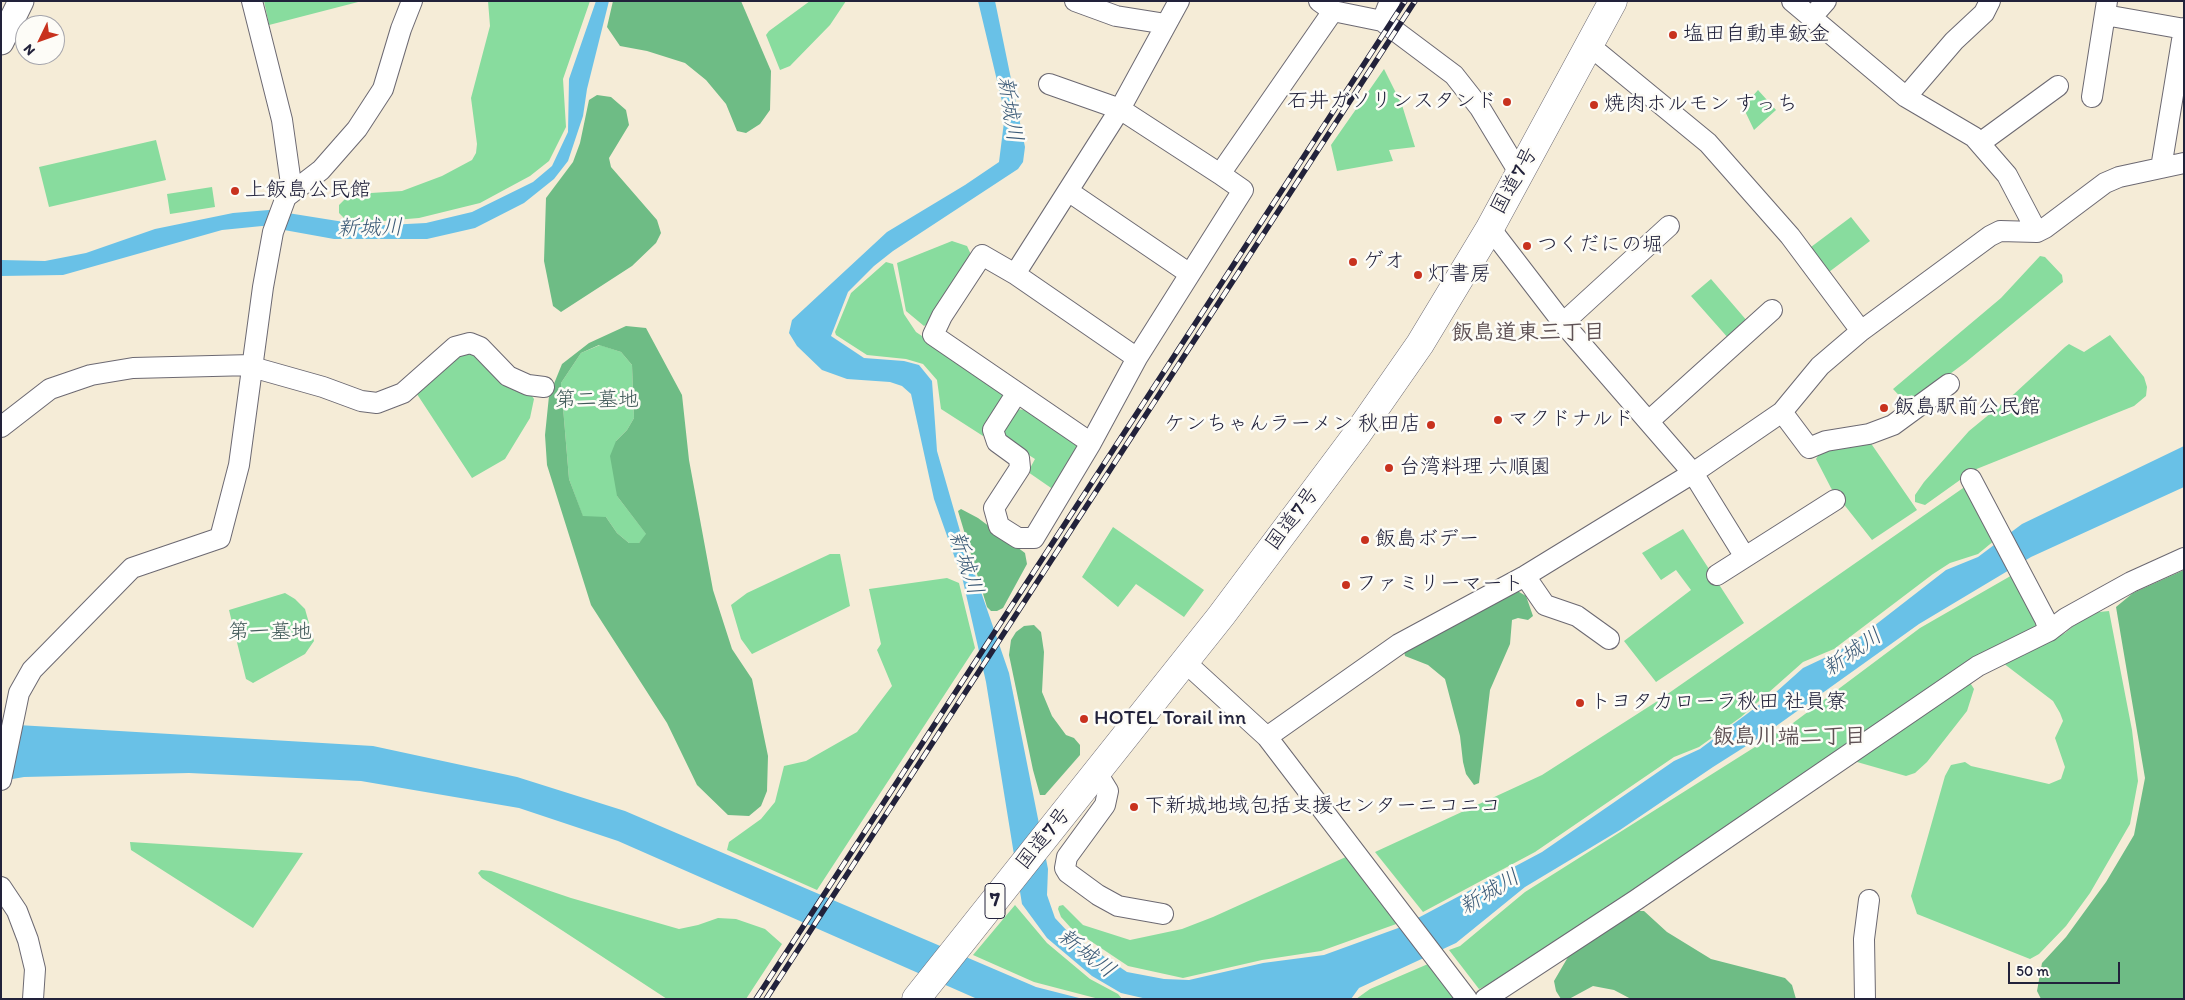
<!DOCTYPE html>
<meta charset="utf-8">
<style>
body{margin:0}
#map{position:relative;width:2185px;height:1000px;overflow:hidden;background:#f5ecd7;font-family:Itim,sans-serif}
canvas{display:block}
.frame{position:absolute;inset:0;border:2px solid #22223b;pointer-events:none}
.north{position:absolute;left:15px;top:15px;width:50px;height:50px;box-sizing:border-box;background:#fdfcf7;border:1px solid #a5a5ac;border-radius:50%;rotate:228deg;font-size:14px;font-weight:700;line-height:20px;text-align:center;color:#22223b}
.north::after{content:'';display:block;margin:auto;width:18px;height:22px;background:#c8321e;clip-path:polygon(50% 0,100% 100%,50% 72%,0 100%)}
.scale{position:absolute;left:2008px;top:962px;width:112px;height:22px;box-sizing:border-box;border:2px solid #22223b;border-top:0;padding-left:6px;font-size:15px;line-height:18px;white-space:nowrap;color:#22223b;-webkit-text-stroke:4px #fdfcf7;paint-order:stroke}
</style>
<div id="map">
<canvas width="2185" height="1000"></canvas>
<div class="frame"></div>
<div class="north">N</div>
<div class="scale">50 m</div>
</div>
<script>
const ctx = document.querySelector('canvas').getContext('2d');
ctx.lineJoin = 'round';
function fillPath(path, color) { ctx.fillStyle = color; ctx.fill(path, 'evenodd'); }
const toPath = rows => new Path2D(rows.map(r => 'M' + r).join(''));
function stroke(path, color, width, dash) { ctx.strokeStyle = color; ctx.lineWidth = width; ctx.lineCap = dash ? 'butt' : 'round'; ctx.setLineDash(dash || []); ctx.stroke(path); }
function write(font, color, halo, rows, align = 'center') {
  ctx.font = font + ' Itim,"Klee One",sans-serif'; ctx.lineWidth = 5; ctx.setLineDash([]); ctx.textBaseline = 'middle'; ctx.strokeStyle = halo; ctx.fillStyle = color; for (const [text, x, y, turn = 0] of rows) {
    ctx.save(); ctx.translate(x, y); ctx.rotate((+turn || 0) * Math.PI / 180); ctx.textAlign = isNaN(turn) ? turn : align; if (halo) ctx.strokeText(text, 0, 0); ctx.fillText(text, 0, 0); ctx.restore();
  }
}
const green = toPath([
 [264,1,362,1,269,25],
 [488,1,590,1,563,79,566,127,549,161,530,176,480,203,419,218,359,223,345,219,339,213,339,205,346,198,371,193,402,191,442,176,472,160,476,153,477,144,471,98,490,26],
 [810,1,846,1,830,25,790,66,780,70,766,35,769,31],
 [1384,69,1402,105,1415,147,1389,150,1393,161,1337,171,1331,145],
 [1758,90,1776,110,1754,130,1743,107],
 [156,140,166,180,49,207,39,167],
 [212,187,215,207,170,214,167,194],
 [1851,217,1870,241,1825,275,1807,250],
 [952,241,967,246,974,261,931,321,924,326,906,311,897,263],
 [2040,256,2045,257,2062,275,2063,282,1966,362,1908,405,1893,389,2001,298],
 [886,262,893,264,904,314,916,332,1004,391,1004,404,983,436,941,409,937,380,923,364,906,359,867,355,836,335,835,332,851,293],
 [1711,279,1748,322,1729,339,1691,296],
 [2110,335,2144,377,2147,387,2146,396,2134,406,1974,470,1925,505,1915,502,1915,495,1924,482,1969,431,2014,394,2065,347,2069,344,2084,352],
 [472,345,529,392,534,399,530,418,505,459,472,478,413,388],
 [600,345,621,352,632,365,634,418,627,430,616,441,617,496,647,535,639,543,629,543,617,533,606,517,583,517,569,479,561,383,581,353],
 [1015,409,1026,410,1076,443,1078,452,1054,490,1028,472,1035,459,1004,439,1003,428],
 [1870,442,1917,510,1872,540,1831,488,1816,459,1819,454,1827,450],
 [1966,486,1995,540,1978,554,1950,563,1933,574,1834,649,1803,662,1741,717,1699,747,1674,757,1535,852,1423,912,1375,852,1542,775,1656,702],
 [1113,527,1204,590,1184,617,1136,584,1118,607,1082,577],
 [1683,529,1744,623,1656,682,1624,641,1691,590,1676,570,1661,580,1642,553],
 [830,554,840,554,850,606,752,654,741,639,731,605,747,593],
 [2014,574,2042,629,1499,980,1479,989,1449,950,1460,946,1525,892,1793,723,1920,628],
 [947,578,959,583,975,648,817,890,727,850,729,842,761,819,775,802,784,766,806,761,857,732,892,686,877,650,881,644,869,589],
 [285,593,295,599,305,609,314,641,305,654,253,683,246,679,229,610],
 [2109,611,2132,730,2138,781,2130,824,2090,893,2066,926,2039,954,2030,959,1917,914,1911,896,1945,776,1951,765,1965,762,1971,766,2049,784,2061,779,2065,767,2055,738,2063,721,2060,713,2053,701,2003,663,2065,633,2089,613],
 [1969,681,1974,689,1967,711,1927,762,1915,773,1906,776,1857,762,1857,759],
 [130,842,303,853,253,928,131,850],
 [1348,856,1399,923,1321,951,1262,960,1183,978,1128,966,1071,928,1061,917,1058,909,1059,906,1063,905,1083,925,1130,940,1182,929,1213,917],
 [481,870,491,871,571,898,679,929,698,925,718,918,736,919,765,929,782,944,746,999,667,999,482,878,478,873],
 [1015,905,1047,943,1090,979,1118,994,1122,999,1099,999,1034,982,973,955],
 [1428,964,1454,999,1356,999,1370,989]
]);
const forest = toPath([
 [613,1,741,1,771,71,770,110,760,124,746,133,737,131,726,104,706,80,685,63,647,51,620,46,607,27],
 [597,95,611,97,626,110,629,125,609,158,611,167,657,220,661,233,656,243,632,266,561,312,553,306,544,261,546,198,573,162,580,143,589,100],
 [626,326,646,328,682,395,689,460,713,590,732,649,752,679,768,756,767,791,761,806,749,816,728,815,697,785,667,723,591,605,547,465,545,435,549,396,562,364,589,343],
 [599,345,621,352,632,365,634,418,627,430,616,441,610,456,617,496,646,534,639,543,629,543,617,533,606,517,583,516,569,479,561,383,581,353],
 [961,509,978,518,1025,553,1027,564,1003,608,997,611,991,611,987,607,958,511],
 [2184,570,2184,999,2041,999,2037,991,2042,963,2066,937,2106,882,2134,835,2145,778,2116,607,2133,593],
 [1514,589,1526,596,1533,616,1528,620,1518,618,1512,620,1510,644,1490,690,1479,783,1474,785,1466,774,1463,762,1460,736,1445,679,1428,665,1405,656,1404,651],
 [1034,625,1041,632,1044,652,1042,692,1052,716,1066,735,1074,738,1080,745,1080,755,1045,795,1040,795,1033,770,1009,655,1011,640,1016,632,1024,626],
 [1634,911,1644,911,1667,932,1711,959,1785,978,1792,985,1796,999,1631,999,1614,990,1593,986,1569,999,1561,999,1556,991,1554,981,1568,957,1595,935]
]);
const water = toPath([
 [596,1,609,1,587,89,583,116,568,161,554,179,524,203,475,228,427,239,334,239,262,226,222,230,63,275,1,276,1,260,45,261,86,253,155,229,233,213,269,210,369,226,426,223,472,212,533,182,552,166,568,132,569,79],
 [978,1,995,1,1025,147,1023,162,1018,169,893,251,874,266,848,292,831,336,864,358,904,361,919,365,932,381,937,451,960,531,1009,673,1048,869,1047,895,1055,918,1069,933,1127,972,1164,979,1189,980,1263,963,1324,955,1401,927,1542,852,1674,761,1700,749,1775,693,1803,668,1839,651,1861,636,1946,570,1978,557,2022,524,2184,446,2184,487,2031,557,1919,624,1765,734,1713,767,1620,830,1525,887,1456,943,1359,988,1351,999,1147,999,1121,993,1092,976,1047,938,1022,904,986,682,963,581,934,499,911,394,902,386,890,382,847,379,822,370,797,346,789,333,792,320,887,232,965,185,999,162,1005,114],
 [1,724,373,746,517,777,625,811,1036,987,1083,999,975,998,618,841,519,808,361,781,189,773,24,777,1,781]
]);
const minor = toPath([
 [252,1,282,120,292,191],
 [1075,1,1116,16,1166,24],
 [1319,1,1333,11,1382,21,1454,75,1480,108,1520,174],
 [1792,1,1906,97,1974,137,2007,175,2037,232],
 [2105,15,2184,29],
 [1811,18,1826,1],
 [1382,21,1390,1],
 [1590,46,1708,143,1790,236,1861,331],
 [1049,84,1120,109,1220,174,1333,11],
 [1906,97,1954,41,1984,13,1990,1],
 [2092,97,2107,1],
 [1980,143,2058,86],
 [2161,168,2184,28],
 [1068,191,1190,274],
 [1490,228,1563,323,1693,473,1745,557],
 [1015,274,1120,109,1179,1],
 [1563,323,1669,226],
 [252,367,323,387,361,401,377,403,403,393,455,347,470,343,480,347,508,376,528,385,544,387],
 [1016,394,993,430,997,442,1019,458,1020,468,994,508,999,526,1018,538,1034,538,1091,443,1137,358,1243,190,1220,174],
 [1782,412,1809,448,1826,441,1869,434,1893,425,1949,384],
 [1650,420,1772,310],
 [1,427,50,389,91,375,133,368,252,365],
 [1091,443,933,335,942,316,982,255,1015,274,1137,358],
 [1971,479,2045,619,2049,631],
 [1717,575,1835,500],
 [1525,576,1545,605,1577,616,1609,639],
 [1185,662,1267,737,1467,999],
 [1267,737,1399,644,1525,576,1693,473,1782,412,1820,366,1861,331,1990,236,2000,231,2037,232,2045,228,2105,183,2119,177,2184,163],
 [1097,773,1108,791,1105,805,1067,857,1065,868,1068,873,1098,895,1118,906,1163,914],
 [1,780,19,693,32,670,132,568,220,538,239,465,263,287,273,232,286,197,321,170,357,129,383,89,401,29,412,1],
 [1,887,17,911,28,940,35,969,33,999],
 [1485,999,1636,900,1978,666,2049,631,2066,618,2131,582,2184,558],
 [1865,999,1864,939,1869,900]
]);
const major = toPath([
 [1,42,21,1]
]);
const highway = toPath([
 [916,999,1221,616,1358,433,1420,344,1490,228,1613,1]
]);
const rail = toPath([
 [756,999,1405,1],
 [766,999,1415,1]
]);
const markers = [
 [1673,35,5,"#c8321e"],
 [1507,102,5,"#c8321e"],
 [1594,105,5,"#c8321e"],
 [235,191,5,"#c8321e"],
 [1527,246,5,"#c8321e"],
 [1353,262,5,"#c8321e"],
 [1418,275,5,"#c8321e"],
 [1884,408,5,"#c8321e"],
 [1498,420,5,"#c8321e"],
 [1431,425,5,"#c8321e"],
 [1389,468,5,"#c8321e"],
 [1365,540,5,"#c8321e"],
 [1346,585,5,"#c8321e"],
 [1580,703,5,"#c8321e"],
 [1084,719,5,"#c8321e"],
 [1134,807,5,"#c8321e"]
];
const shields = [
 [995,901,20]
];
const shieldNames = [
 ["7",995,901]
];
const poiNames = [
 ["塩田自動車鈑金",1683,35],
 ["石井ガソリンスタンド",1497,102,"right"],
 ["焼肉ホルモン すっち",1604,105],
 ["上飯島公民館",245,191],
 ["つくだにの堀",1537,246],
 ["ゲオ",1363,262],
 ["灯書房",1428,275],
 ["飯島駅前公民館",1894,408],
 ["マクドナルド",1508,420],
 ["ケンちゃんラーメン 秋田店",1421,425,"right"],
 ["台湾料理 六順園",1399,468],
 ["飯島ボデー",1375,540],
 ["ファミリーマート",1356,585],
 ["トヨタカローラ秋田 社員寮",1590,703],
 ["HOTEL Torail inn",1094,719],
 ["下新城地域包括支援センターニコニコ",1144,807]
];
const streetNames = [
 ["国道7号",1515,181,-61],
 ["国道7号",1293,519,-53],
 ["国道7号",1044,839,-51]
];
const parkNames = [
 ["第二墓地",597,401],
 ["第一墓地",270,633]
];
const waterNames = [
 ["新城川",1009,109,81],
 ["新城川",370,229,-1],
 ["新城川",965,563,72],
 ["新城川",1853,653,-35],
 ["新城川",1490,893,-31],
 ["新城川",1086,954,38]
];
const neighbourhoodNames = [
 ["飯島道東三丁目",1528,333],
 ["飯島川端二丁目",1789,737]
];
fillPath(green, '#88dc9e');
fillPath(forest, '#6ebc85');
fillPath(water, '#69c1e7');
stroke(minor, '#6c6972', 22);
stroke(major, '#6c6972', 27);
stroke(highway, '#6c6972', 29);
stroke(minor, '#fff', 20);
stroke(major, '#fff', 25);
stroke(highway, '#fff', 28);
stroke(rail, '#22223b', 5.5);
stroke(rail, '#fdfcf7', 4, [11]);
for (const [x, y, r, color] of markers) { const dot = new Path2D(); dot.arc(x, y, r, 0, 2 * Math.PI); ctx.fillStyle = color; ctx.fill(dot); stroke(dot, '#fdfcf7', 2); }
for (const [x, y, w] of shields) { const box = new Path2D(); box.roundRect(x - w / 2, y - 17.5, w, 35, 4); ctx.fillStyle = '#fdfcf7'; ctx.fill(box); stroke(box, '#22223b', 1); }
write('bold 20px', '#22223b', null, shieldNames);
write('21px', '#22223b', '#fdfcf7', poiNames, 'left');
write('21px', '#22223b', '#fdfcf7', streetNames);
write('21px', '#415a59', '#fdfcf7', parkNames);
write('italic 22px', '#3b5a77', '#fdfcf7', waterNames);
write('bold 22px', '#5f5255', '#fdfcf7', neighbourhoodNames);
</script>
